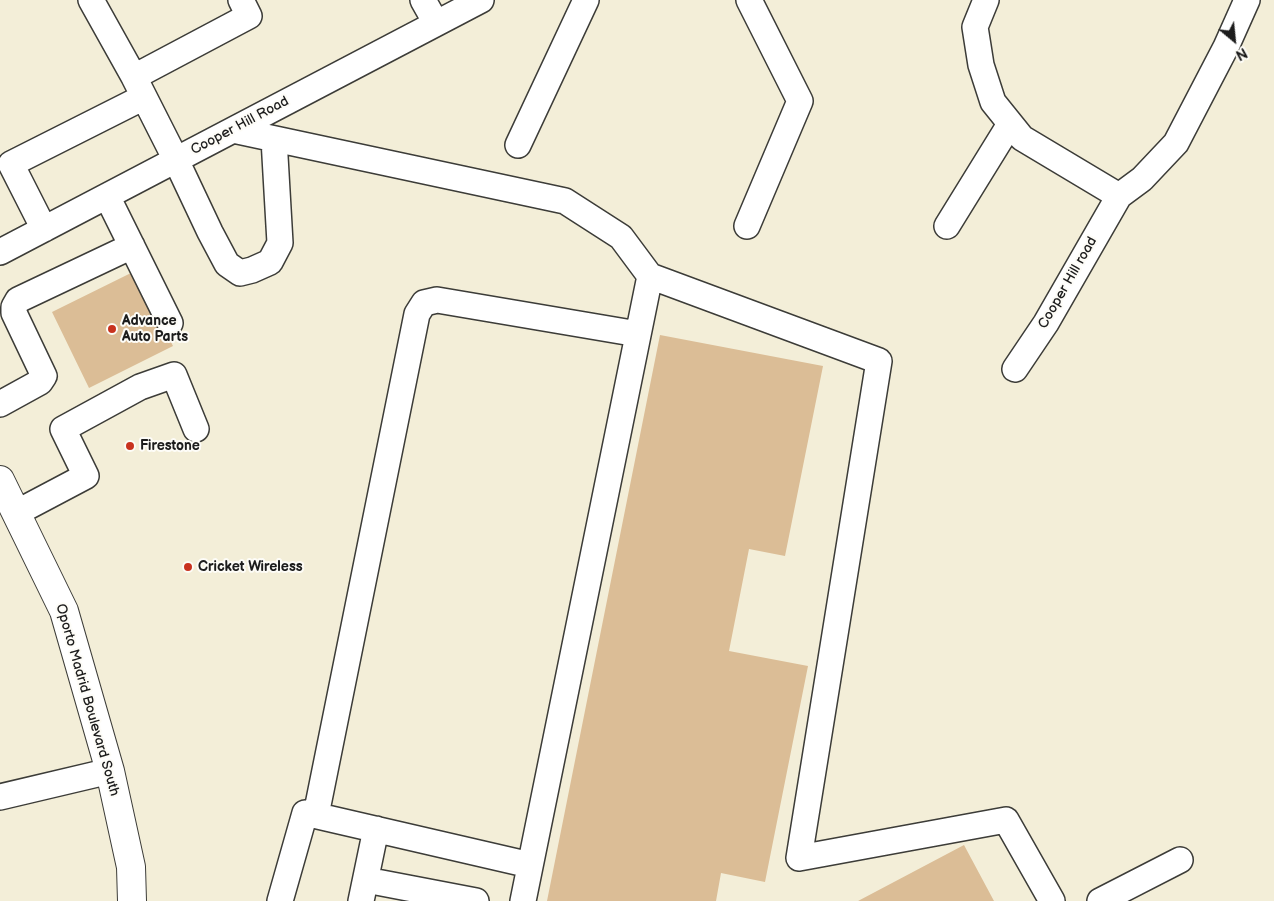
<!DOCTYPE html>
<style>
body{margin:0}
#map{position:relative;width:1274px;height:901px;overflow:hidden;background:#f3eed8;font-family:"Balsamiq Sans",sans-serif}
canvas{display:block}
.north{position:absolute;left:1209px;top:15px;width:50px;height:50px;-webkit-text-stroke:4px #fdfcf7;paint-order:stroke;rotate:152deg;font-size:14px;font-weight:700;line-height:20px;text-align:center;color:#1c1c1c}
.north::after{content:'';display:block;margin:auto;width:18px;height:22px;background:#1c1c1c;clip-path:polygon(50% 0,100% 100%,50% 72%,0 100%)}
</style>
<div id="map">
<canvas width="1274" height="901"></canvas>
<div class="north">N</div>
</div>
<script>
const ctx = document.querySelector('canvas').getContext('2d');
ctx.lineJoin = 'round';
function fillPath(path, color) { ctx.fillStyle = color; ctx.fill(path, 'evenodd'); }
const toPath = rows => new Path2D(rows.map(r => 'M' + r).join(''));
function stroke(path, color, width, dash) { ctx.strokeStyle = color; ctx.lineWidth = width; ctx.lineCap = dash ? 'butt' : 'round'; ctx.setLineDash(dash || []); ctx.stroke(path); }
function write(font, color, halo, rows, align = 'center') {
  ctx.font = font + ' "Balsamiq Sans",sans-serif'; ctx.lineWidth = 4; ctx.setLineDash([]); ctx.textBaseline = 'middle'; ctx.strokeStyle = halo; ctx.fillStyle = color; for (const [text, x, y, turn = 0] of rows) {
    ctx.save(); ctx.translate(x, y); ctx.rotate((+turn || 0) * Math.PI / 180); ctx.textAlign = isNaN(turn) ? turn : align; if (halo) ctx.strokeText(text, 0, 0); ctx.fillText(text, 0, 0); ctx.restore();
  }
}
const building = toPath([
 [135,271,173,346,89,388,52,312],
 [660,335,823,366,785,556,749,549,729,651,808,666,765,882,721,873,716,901,547,901],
 [964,845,994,901,858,901]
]);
const minor = toPath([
 [91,0,134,77],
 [241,0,249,16,134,77,176,160,210,232,227,264,240,273,252,270,270,262,280,243,274,139],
 [423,0,436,23],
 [986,0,975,27,981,65,993,102,1022,138,1119,196],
 [233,130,565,201,621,237,650,276,523,901],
 [518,145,586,0],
 [107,196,170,323],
 [747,226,800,101,749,0],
 [947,226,1010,124],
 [44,229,11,164,144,97],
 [0,252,481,0],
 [650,276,879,361,799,858,1006,820,1052,901],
 [1015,369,1046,323,1119,196,1142,179,1176,143,1226,47,1247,0],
 [0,404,40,382,44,376,14,313,14,307,18,300,132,246],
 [16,513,86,476,63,429,140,387,174,375,196,429],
 [0,797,110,771],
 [316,815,417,314,424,303,437,300,638,334],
 [366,880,476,901],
 [280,901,305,813,530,865],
 [361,901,376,829],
 [1100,901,1180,860]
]);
const major = toPath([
 [0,480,64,611,110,771,131,867,132,901]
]);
const markers = [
 [112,329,5,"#c8321e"],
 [130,446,5,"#c8321e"],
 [188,567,5,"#c8321e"]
];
const streetNames = [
 ["Cooper Hill Road",240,126,-28],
 ["Cooper Hill road",1068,283,-60],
 ["Oporto Madrid Boulevard South",87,700,74]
];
const poiNames = [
 ["Advance",122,321],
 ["Auto Parts",122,337],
 ["Firestone",140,446],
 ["Cricket Wireless",198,567]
];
fillPath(building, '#dbbd96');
stroke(minor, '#3c3c38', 28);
stroke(major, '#3c3c38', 30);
stroke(minor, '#fff', 25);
stroke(major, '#fff', 28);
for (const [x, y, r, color] of markers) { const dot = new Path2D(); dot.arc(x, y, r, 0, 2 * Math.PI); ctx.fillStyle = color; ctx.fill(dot); stroke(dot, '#fdfcf7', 2); }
write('14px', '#1c1c1c', '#fdfcf7', streetNames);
write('bold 14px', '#1c1c1c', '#fdfcf7', poiNames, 'left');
</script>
